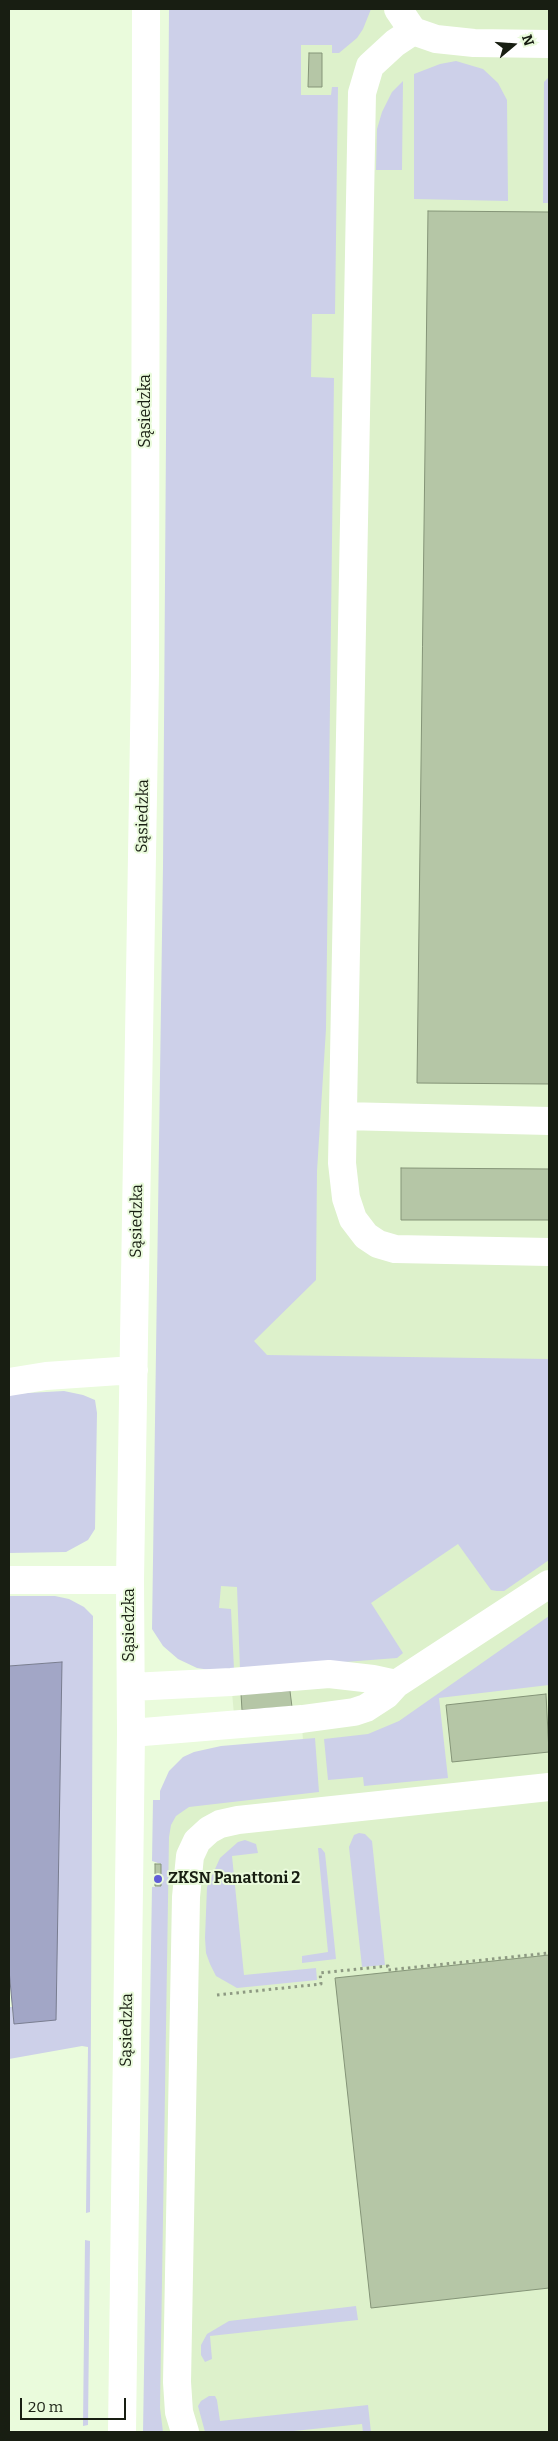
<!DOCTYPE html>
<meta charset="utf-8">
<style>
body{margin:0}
#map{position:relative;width:558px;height:2441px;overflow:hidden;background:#eafbdc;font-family:Bitter,serif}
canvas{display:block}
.frame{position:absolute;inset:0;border:10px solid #181e12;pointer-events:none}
.north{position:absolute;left:488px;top:20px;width:50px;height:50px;-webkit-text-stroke:4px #eafbdc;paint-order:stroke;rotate:72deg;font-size:14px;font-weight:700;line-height:20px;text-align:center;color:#181e12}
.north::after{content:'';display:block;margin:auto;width:18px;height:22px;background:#181e12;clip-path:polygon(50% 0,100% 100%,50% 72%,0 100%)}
.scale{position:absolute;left:20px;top:2398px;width:106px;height:22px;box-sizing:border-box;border:2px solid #181e12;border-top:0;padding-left:6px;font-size:15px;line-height:18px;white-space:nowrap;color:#181e12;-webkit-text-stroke:4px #eafbdc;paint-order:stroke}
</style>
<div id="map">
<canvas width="558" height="2441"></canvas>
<div class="frame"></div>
<div class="north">N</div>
<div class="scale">20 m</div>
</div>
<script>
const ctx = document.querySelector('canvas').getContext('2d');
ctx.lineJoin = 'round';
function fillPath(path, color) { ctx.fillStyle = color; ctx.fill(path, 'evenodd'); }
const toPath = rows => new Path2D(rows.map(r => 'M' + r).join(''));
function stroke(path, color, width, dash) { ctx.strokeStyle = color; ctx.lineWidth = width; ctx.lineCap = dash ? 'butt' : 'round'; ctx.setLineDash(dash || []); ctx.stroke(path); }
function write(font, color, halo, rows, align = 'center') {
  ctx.font = font + ' Bitter,serif'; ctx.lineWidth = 4; ctx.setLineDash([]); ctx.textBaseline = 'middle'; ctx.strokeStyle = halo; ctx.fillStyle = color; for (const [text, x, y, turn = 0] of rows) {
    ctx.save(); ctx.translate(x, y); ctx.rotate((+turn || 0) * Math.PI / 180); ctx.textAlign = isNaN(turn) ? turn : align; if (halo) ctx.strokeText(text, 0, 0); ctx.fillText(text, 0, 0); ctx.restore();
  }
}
const built = toPath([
 [212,9,549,9,549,2432,149,2432,157,1887,161,1886,161,1864,157,1863,157,1803,303,1741,301,1709,234,1715,230,1669,163,1629]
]);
const green = toPath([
 [169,9,371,9,363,29,357,38,339,53,332,53,332,45,301,45,301,95,331,95,332,87,338,87,335,314,312,314,311,377,334,378,326,1029,317,1171,316,1280,254,1341,267,1355,549,1359,549,1560,504,1591,497,1591,491,1590,458,1544,371,1603,403,1653,397,1658,240,1670,237,1587,221,1586,219,1608,231,1609,234,1669,210,1670,197,1668,178,1659,163,1646,152,1629,163,866],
 [456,61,483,69,498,83,507,100,508,201,414,199,414,74,440,64],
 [548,78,549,78,549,203,543,203,544,82],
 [403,81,402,170,376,170,377,129,382,112,392,92],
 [64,1391,83,1395,95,1400,97,1413,95,1529,88,1540,66,1552,9,1553,9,1394],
 [9,1596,55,1596,69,1599,84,1607,93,1616,90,2212,86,2213,88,2047,82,2046,9,2059,9,2007,12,2007,14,2024,62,1662,9,1666],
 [549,1616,549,1685,439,1698,448,1778,364,1786,363,1777,328,1780,324,1739,368,1734,399,1721],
 [315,1738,319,1792,189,1807,176,1816,171,1825,169,1837,160,2408,163,2432,143,2432,152,1887,161,1886,161,1864,152,1861,153,1800,160,1800,160,1791,169,1771,183,1757,194,1752,221,1746],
 [359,1833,365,1834,372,1841,385,1965,362,1967,349,1847,354,1835],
 [245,1840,256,1844,258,1853,232,1856,244,1975,316,1968,317,1980,237,1988,216,1976,210,1964,206,1953,205,1938,207,1887,220,1858,238,1842],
 [318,1848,321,1848,325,1853,336,1959,302,1963,302,1956,328,1952],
 [85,2240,90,2241,88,2425,83,2426],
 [356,2306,358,2320,210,2336,212,2359,205,2362,201,2355,201,2345,207,2334,229,2321],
 [209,2396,215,2396,217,2400,220,2421,368,2405,371,2432,363,2432,362,2424,284,2432,205,2432,198,2406,201,2401]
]);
const water = toPath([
 [62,1662,56,2020,14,2024,9,1970,9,1666,62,1662]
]);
const building = toPath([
 [309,53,322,53,322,87,308,87,309,53],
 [428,211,549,212,549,1084,417,1083,428,211],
 [401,1168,549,1169,549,1220,401,1220,401,1168],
 [290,1691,292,1707,242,1710,241,1694,290,1691],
 [546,1694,549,1752,452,1762,446,1705,546,1694],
 [155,1864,161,1864,161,1874,155,1874,155,1864],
 [155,1876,161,1876,161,1886,155,1886,155,1876],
 [549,1955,549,2288,371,2308,335,1978,549,1955]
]);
const path = toPath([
 [217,1995,321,1984,320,1973,388,1966,388,1970,549,1953]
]);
const minor = toPath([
 [398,9,413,31,436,39,474,43,549,44],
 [413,31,395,43,370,66,362,93,342,1163,346,1198,353,1219,366,1236,378,1244,395,1249,549,1252],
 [343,1116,549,1121],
 [9,1382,46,1376,134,1370],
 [9,1580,130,1580],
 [131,1687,231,1682,329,1674,373,1679,396,1684],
 [131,1733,302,1719,354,1712,366,1708,386,1695,396,1684,549,1584],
 [122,2432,131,1733,130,1580,145,674,146,9],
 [185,2432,179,2412,177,2382,186,1897,190,1856,197,1841,209,1830,220,1824,238,1820,549,1787]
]);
const markers = [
 [158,1879,5,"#615ed7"]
];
const streetNames = [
 ["Sąsiedzka",146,411,-90],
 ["Sąsiedzka",143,816,-89],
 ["Sąsiedzka",137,1221,-89],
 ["Sąsiedzka",130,1625,-90],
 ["Sąsiedzka",127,2030,-89]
];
const poiNames = [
 ["ZKSN Panattoni 2",168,1879]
];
fillPath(built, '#ddf1cb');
fillPath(green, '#cdd0e9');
fillPath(water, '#a2a6c6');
stroke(water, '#797d90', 1);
fillPath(building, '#b5c6a6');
stroke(building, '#859578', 1);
stroke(path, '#8d9982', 3, [2.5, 4]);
stroke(minor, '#fff', 28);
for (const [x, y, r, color] of markers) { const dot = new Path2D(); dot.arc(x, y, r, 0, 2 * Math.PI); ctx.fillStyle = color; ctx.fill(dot); stroke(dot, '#eafbdc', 2); }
write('16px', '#181e12', '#eafbdc', streetNames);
write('bold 16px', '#181e12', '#eafbdc', poiNames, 'left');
</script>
